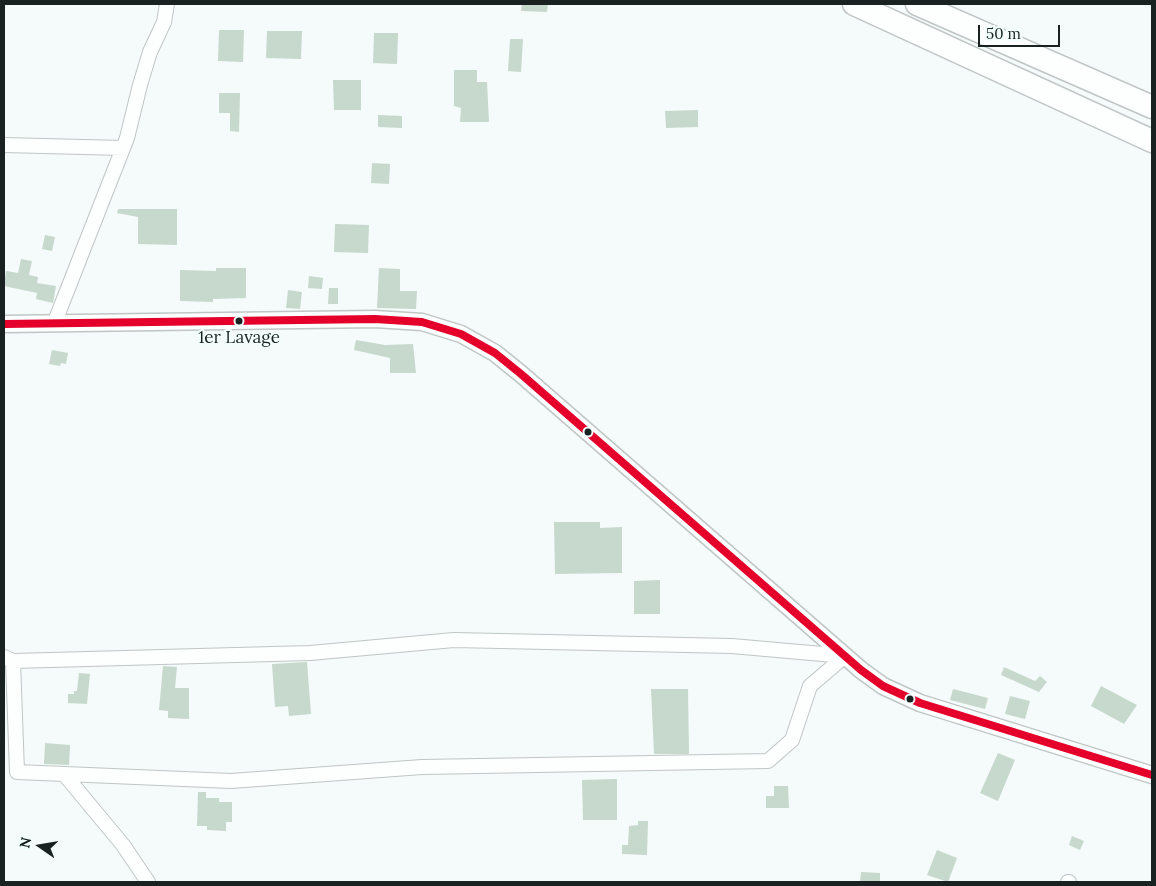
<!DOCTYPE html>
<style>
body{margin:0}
#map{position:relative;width:1156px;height:886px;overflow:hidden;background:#f4fbfa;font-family:Lora,serif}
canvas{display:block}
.frame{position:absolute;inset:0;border:5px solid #1a2221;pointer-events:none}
.north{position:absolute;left:15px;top:821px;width:50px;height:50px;-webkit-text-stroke:4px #f1fefb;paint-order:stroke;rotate:283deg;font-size:14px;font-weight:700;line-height:20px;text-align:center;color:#1a2221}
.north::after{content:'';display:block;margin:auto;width:18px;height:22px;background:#1a2221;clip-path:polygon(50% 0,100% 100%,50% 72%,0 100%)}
.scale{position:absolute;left:978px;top:25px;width:82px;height:22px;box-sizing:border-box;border:2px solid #1a2221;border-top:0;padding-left:6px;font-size:15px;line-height:18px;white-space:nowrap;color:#1a2221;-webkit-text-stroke:4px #f1fefb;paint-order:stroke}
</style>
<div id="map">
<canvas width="1156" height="886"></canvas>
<div class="frame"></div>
<div class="north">N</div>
<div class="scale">50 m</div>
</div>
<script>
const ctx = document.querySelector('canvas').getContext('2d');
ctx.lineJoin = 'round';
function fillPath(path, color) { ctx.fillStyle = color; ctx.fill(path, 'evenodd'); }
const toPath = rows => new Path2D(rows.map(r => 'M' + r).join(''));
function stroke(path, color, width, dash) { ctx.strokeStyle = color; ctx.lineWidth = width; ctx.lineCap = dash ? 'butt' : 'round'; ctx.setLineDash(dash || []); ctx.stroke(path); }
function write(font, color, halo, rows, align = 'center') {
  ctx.font = font + ' Lora,serif'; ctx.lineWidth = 4; ctx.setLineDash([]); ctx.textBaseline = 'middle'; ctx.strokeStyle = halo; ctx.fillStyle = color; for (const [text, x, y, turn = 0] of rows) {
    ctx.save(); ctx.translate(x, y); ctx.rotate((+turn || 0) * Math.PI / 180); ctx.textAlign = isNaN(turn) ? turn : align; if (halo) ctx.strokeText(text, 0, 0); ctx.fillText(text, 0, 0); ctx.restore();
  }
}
const building = toPath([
 [522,4,548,4,547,12,521,11],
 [219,30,244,30,243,62,218,61],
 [267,31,302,31,301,59,266,58],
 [374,33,398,33,397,64,373,63],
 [510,39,523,39,521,72,508,71],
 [454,70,477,70,477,82,487,82,489,122,460,122,461,108,454,106],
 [333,80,361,80,361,110,334,110],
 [219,93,240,93,239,132,230,131,230,113,219,113],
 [698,110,698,127,666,128,665,111],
 [378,115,402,116,402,128,378,127],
 [372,163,390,164,389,184,371,183],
 [118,209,177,209,177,245,138,244,138,217,117,213],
 [335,224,369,225,368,253,334,252],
 [45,235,55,237,52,251,42,249],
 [21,259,32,261,29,275,38,277,37,283,56,286,53,303,36,299,37,293,4,286,6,271,18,273],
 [216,268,246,268,246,298,213,299,213,302,180,301,180,270,216,271],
 [379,268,400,269,400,291,417,291,416,309,377,308],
 [309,276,323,278,322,289,308,288],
 [329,288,338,288,338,304,328,304],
 [288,290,302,292,300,309,286,308],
 [356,340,385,345,413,344,416,373,390,373,390,358,354,350],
 [52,350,68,353,66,364,61,363,60,366,49,364],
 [554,522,600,522,600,528,622,527,622,573,555,574],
 [660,580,660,614,634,614,634,581],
 [307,662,311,714,289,716,288,706,275,707,272,664],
 [163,666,177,667,175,688,189,688,189,719,168,718,168,711,159,710],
 [1004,667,1035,681,1040,676,1047,682,1039,692,1001,675],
 [79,673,90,674,87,704,68,703,68,694,74,694,74,691,77,691],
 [1101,686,1137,705,1124,724,1091,706],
 [651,689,688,689,689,754,654,754],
 [953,689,988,698,985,709,950,700],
 [1010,696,1030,701,1025,719,1005,714],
 [45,743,70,745,69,765,44,764],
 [998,753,1015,760,998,801,980,793],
 [617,779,617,820,583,820,582,780],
 [774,786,788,786,789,808,766,808,766,796,774,796],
 [198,792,206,792,206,798,219,798,219,802,232,802,232,822,226,822,226,831,207,830,207,826,197,826],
 [638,821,648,821,647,855,622,854,622,845,628,845,629,826,638,825],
 [1072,836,1084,841,1080,850,1069,845],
 [937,850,957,858,948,882,927,875],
 [861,872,880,873,880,882,860,882]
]);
const minor = toPath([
 [4,145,123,148],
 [54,324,127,138,140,85,150,52,164,22,167,4],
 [4,657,13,661,310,653,454,640,732,646,845,656],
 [13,661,17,772,231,781,422,767,768,761,792,740,810,686,845,656],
 [64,774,123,845,148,882],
 [1068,882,1069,882]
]);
const tertiary = toPath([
 [4,324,375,319,422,322,461,334,495,353,521,374,861,670,883,686,920,703,1152,775]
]);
const trunk = toPath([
 [854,4,1152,141],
 [917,4,1152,107]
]);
const bus1 = toPath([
 [4,324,375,319,422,322,461,334,495,353,521,374,861,670,883,686,920,703,1152,775]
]);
const markers = [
 [239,321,4.5,"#1a2221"],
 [588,432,4.5,"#1a2221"],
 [910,699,4.5,"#1a2221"]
];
const busNames = [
 ["1er Lavage",239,338]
];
fillPath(building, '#c7d8cc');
stroke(minor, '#bfc6c5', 16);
stroke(tertiary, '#bfc6c5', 19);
stroke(trunk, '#bfc6c5', 25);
stroke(minor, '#fdfefe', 14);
stroke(tertiary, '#fdfefe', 16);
stroke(trunk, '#fdfefe', 22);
stroke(bus1, '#e4002b', 8);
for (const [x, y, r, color] of markers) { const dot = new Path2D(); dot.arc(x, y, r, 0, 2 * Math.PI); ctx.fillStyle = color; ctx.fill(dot); stroke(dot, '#f1fefb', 2); }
write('17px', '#1a2221', '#f1fefb', busNames);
</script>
